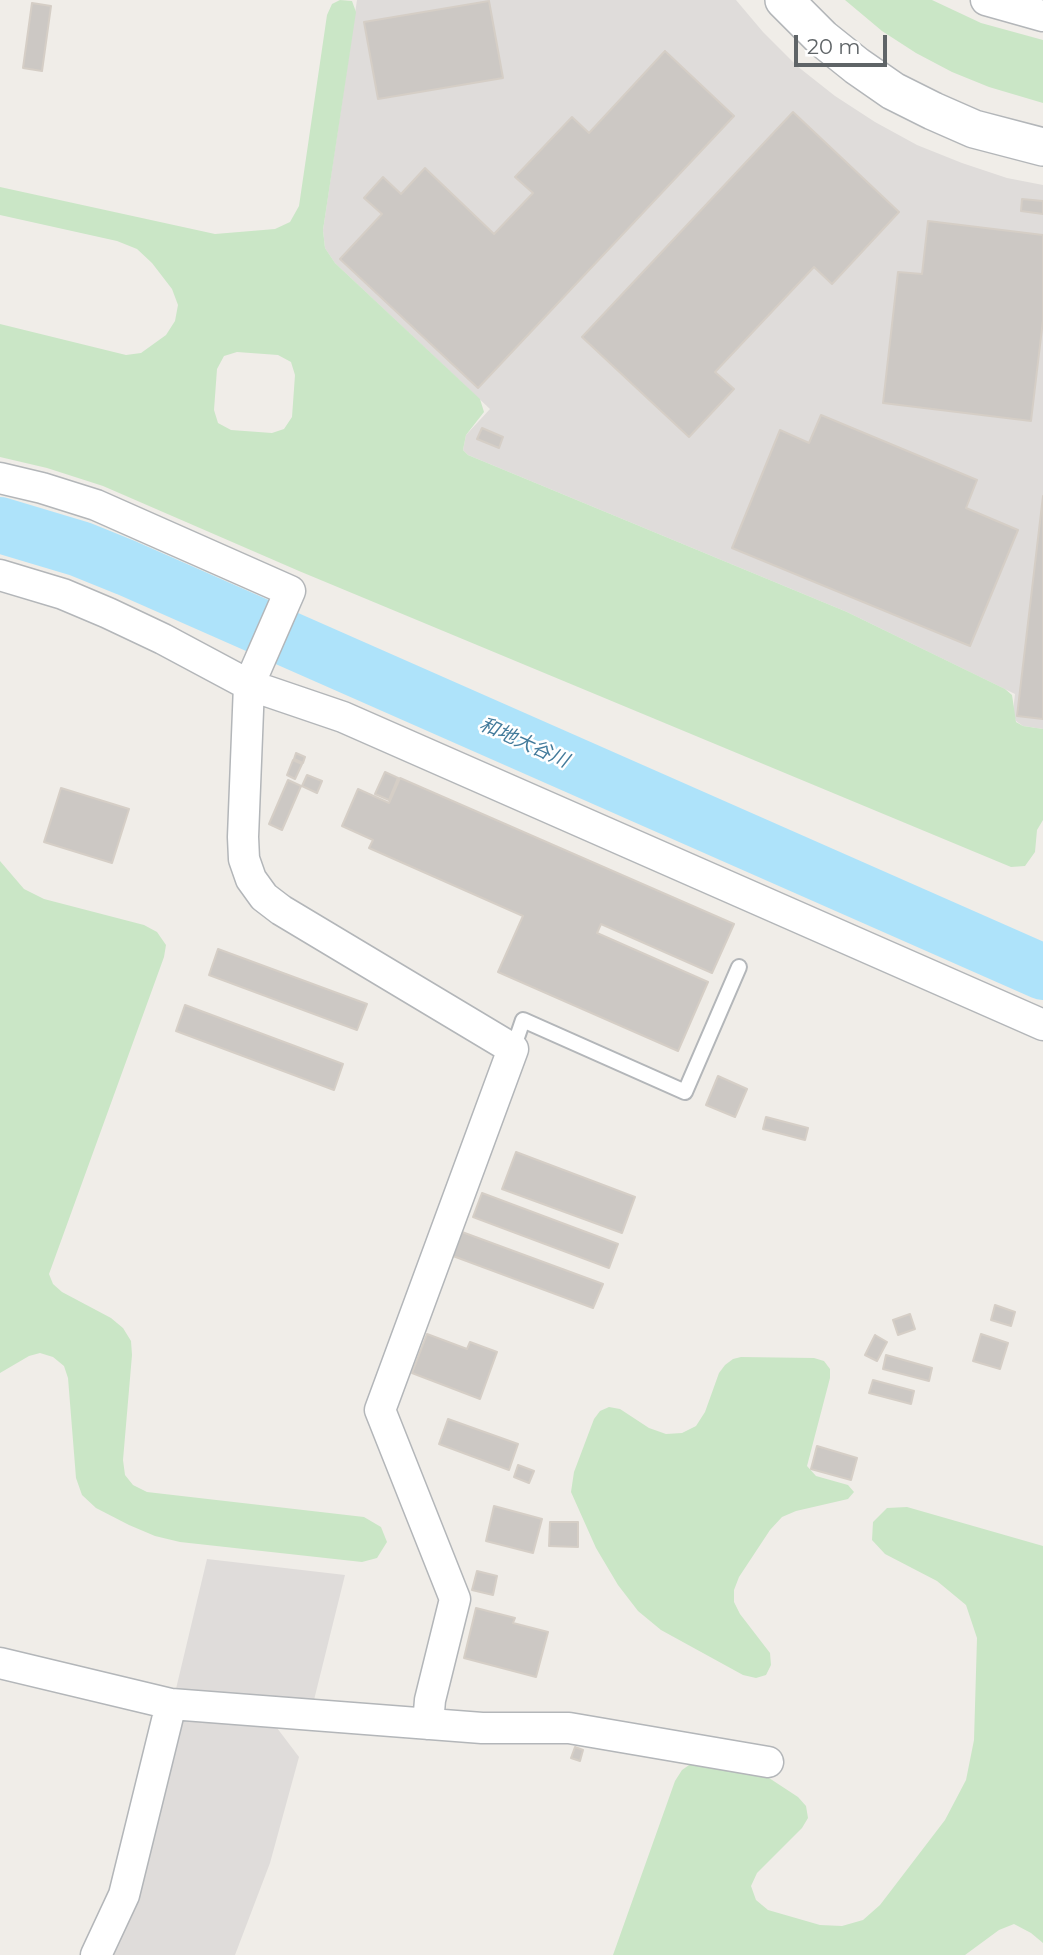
<!DOCTYPE html>
<meta charset="utf-8">
<style>
body{margin:0}
#map{position:relative;width:1043px;height:1955px;overflow:hidden;background:#f0ede8;font-family:Montserrat,sans-serif}
canvas{display:block}
.scale{position:absolute;left:794px;top:35px;width:93px;height:32px;box-sizing:border-box;border:4px solid #5f6467;border-top:0;padding-left:9px;font-size:21px;line-height:24px;white-space:nowrap;color:#5f6467;-webkit-text-stroke:5px #fff;paint-order:stroke}
</style>
<div id="map">
<canvas width="1043" height="1955"></canvas>
<div class="scale">20 m</div>
</div>
<script>
const ctx = document.querySelector('canvas').getContext('2d');
ctx.lineJoin = 'round';
function fillPath(path, color) { ctx.fillStyle = color; ctx.fill(path, 'evenodd'); }
const toPath = rows => new Path2D(rows.map(r => 'M' + r).join(''));
function stroke(path, color, width, dash) { ctx.strokeStyle = color; ctx.lineWidth = width; ctx.lineCap = dash ? 'butt' : 'round'; ctx.setLineDash(dash || []); ctx.stroke(path); }
function write(font, color, halo, rows, align = 'center') {
  ctx.font = font + ' Montserrat,"Noto Sans JP",sans-serif'; ctx.lineWidth = 5; ctx.setLineDash([]); ctx.textBaseline = 'middle'; ctx.strokeStyle = halo; ctx.fillStyle = color; for (const [text, x, y, turn = 0] of rows) {
    ctx.save(); ctx.translate(x, y); ctx.rotate((+turn || 0) * Math.PI / 180); ctx.textAlign = isNaN(turn) ? turn : align; if (halo) ctx.strokeText(text, 0, 0); ctx.fillText(text, 0, 0); ctx.restore();
  }
}
const industrial = toPath([
 [357,0,736,0,763,32,797,66,835,96,875,122,917,145,962,163,1007,178,1043,185,1043,729,1023,726,1016,721,1013,712,1015,694,847,612,468,455,463,450,466,435,490,409,335,263,325,248,323,230],
 [207,1559,345,1575,313,1704,175,1693],
 [186,1717,274,1724,299,1757,270,1863,235,1955,107,1955,175,1725]
]);
const green = toPath([
 [340,0,352,1,356,12,323,230,325,248,335,263,480,399,484,412,466,435,463,450,468,455,847,612,1005,689,1012,695,1016,722,1023,726,1043,729,1043,820,1037,830,1035,852,1025,866,1011,867,299,571,103,486,47,468,0,457,0,324,126,355,141,353,166,335,175,321,178,305,172,289,152,263,137,249,117,241,0,215,0,187,215,234,275,229,290,222,299,206,327,15,332,4],
 [237,352,278,355,291,362,295,375,292,417,284,429,272,433,231,430,218,423,214,410,217,369,224,356],
 [845,0,932,0,981,23,1043,40,1043,103,989,87,952,72,916,53,882,31],
 [0,861,24,889,44,899,144,925,157,932,166,945,164,957,49,1274,53,1284,62,1292,111,1318,123,1328,131,1341,132,1355,123,1460,125,1475,133,1485,147,1492,364,1517,381,1527,387,1542,377,1558,362,1562,180,1542,155,1536,129,1525,96,1508,82,1495,76,1478,68,1378,64,1366,53,1357,40,1353,29,1356,0,1373],
 [741,1357,814,1358,824,1361,830,1369,830,1378,807,1466,816,1476,848,1485,854,1492,848,1499,796,1511,782,1517,770,1530,739,1577,734,1590,734,1602,740,1614,770,1653,771,1665,766,1675,756,1678,743,1675,661,1630,638,1611,618,1585,596,1548,571,1492,574,1472,594,1419,600,1411,609,1407,620,1409,649,1428,666,1434,682,1433,696,1426,705,1412,719,1373,725,1365,733,1359],
 [907,1507,1043,1546,1043,1943,1031,1933,1014,1924,999,1930,965,1955,613,1955,675,1781,682,1770,692,1763,766,1776,798,1797,806,1806,808,1818,802,1828,757,1873,751,1886,756,1900,768,1910,820,1925,842,1926,863,1920,880,1905,945,1820,966,1780,974,1740,977,1638,966,1605,937,1581,885,1554,872,1540,873,1522,887,1508]
]);
const river = toPath([
 [0,525,80,549,127,568,1043,972]
]);
const building = toPath([
 [489,1,503,78,378,99,364,22,489,1],
 [32,3,51,6,42,71,23,68,32,3],
 [665,51,734,116,478,388,340,259,382,214,364,198,383,177,401,194,425,168,494,234,533,193,515,177,572,117,589,133,665,51],
 [793,112,899,212,832,284,814,267,715,372,734,389,689,437,582,337,793,112],
 [1022,199,1043,201,1043,214,1021,211,1022,199],
 [928,221,1043,235,1043,320,1031,421,883,403,898,272,922,274,928,221],
 [821,415,977,480,966,508,1018,530,970,646,732,548,780,430,809,443,821,415],
 [482,428,503,437,499,448,477,439,482,428],
 [1043,496,1043,719,1017,716,1043,496],
 [296,753,305,757,303,763,294,759,296,753],
 [293,760,302,764,295,779,287,775,293,760],
 [385,772,398,778,389,800,375,794,385,772],
 [307,775,322,781,317,793,302,786,307,775],
 [400,778,734,924,712,973,601,924,597,933,708,982,678,1051,498,972,523,916,369,848,373,840,342,826,358,789,389,803,400,778],
 [288,780,301,786,282,830,269,824,288,780],
 [61,788,129,809,112,863,44,842,61,788],
 [218,949,367,1004,357,1030,209,975,218,949],
 [185,1005,343,1064,334,1090,176,1031,185,1005],
 [718,1076,747,1089,735,1117,706,1105,718,1076],
 [766,1117,808,1128,805,1140,763,1129,766,1117],
 [516,1152,635,1197,622,1233,502,1189,516,1152],
 [482,1193,618,1244,609,1268,473,1217,482,1193],
 [462,1232,603,1284,593,1308,453,1256,462,1232],
 [995,1305,1015,1312,1011,1326,991,1320,995,1305],
 [910,1314,915,1329,898,1335,893,1320,910,1314],
 [427,1334,467,1349,470,1342,497,1352,480,1399,412,1373,427,1334],
 [981,1334,1008,1343,1000,1369,973,1361,981,1334],
 [875,1335,887,1342,877,1361,865,1355,875,1335],
 [886,1355,932,1368,929,1381,883,1369,886,1355],
 [873,1380,914,1391,911,1404,869,1393,873,1380],
 [448,1419,518,1444,509,1470,439,1444,448,1419],
 [817,1446,857,1458,851,1480,811,1469,817,1446],
 [518,1465,534,1471,529,1483,514,1477,518,1465],
 [494,1506,542,1519,533,1553,486,1541,494,1506],
 [550,1522,578,1522,578,1547,549,1546,550,1522],
 [477,1571,497,1576,493,1595,472,1590,477,1571],
 [476,1608,515,1618,513,1623,548,1632,536,1677,464,1658,476,1608],
 [575,1747,583,1750,580,1761,571,1758,575,1747]
]);
const service = toPath([
 [513,1049,523,1020,685,1092,739,967]
]);
const minor = toPath([
 [986,0,1043,16],
 [0,478,42,488,96,505,290,591,249,685,243,837,244,859,251,879,264,897,281,910,513,1049,380,1410,455,1599,430,1700,428,1724],
 [0,575,63,594,108,613,163,639,249,685,343,717,1043,1025],
 [0,1663,171,1704,482,1728,569,1728,768,1762],
 [96,1955,124,1895,171,1704]
]);
const tertiary = toPath([
 [784,0,822,38,857,66,893,91,933,111,974,129,1043,147]
]);
const waterNames = [
 ["和地大谷川",524,743,24]
];
fillPath(industrial, '#dfdcda');
fillPath(green, '#cae6c6');
stroke(river, '#aee3fa', 56);
fillPath(building, '#ccc8c4');
stroke(building, '#d5cec6', 2);
stroke(service, '#b3b6b9', 18);
stroke(minor, '#b3b6b9', 33);
stroke(tertiary, '#b3b6b9', 40);
stroke(service, '#fff', 14);
stroke(minor, '#fff', 30);
stroke(tertiary, '#fff', 37);
write('italic 19px', '#437b9b', '#fff', waterNames);
</script>
